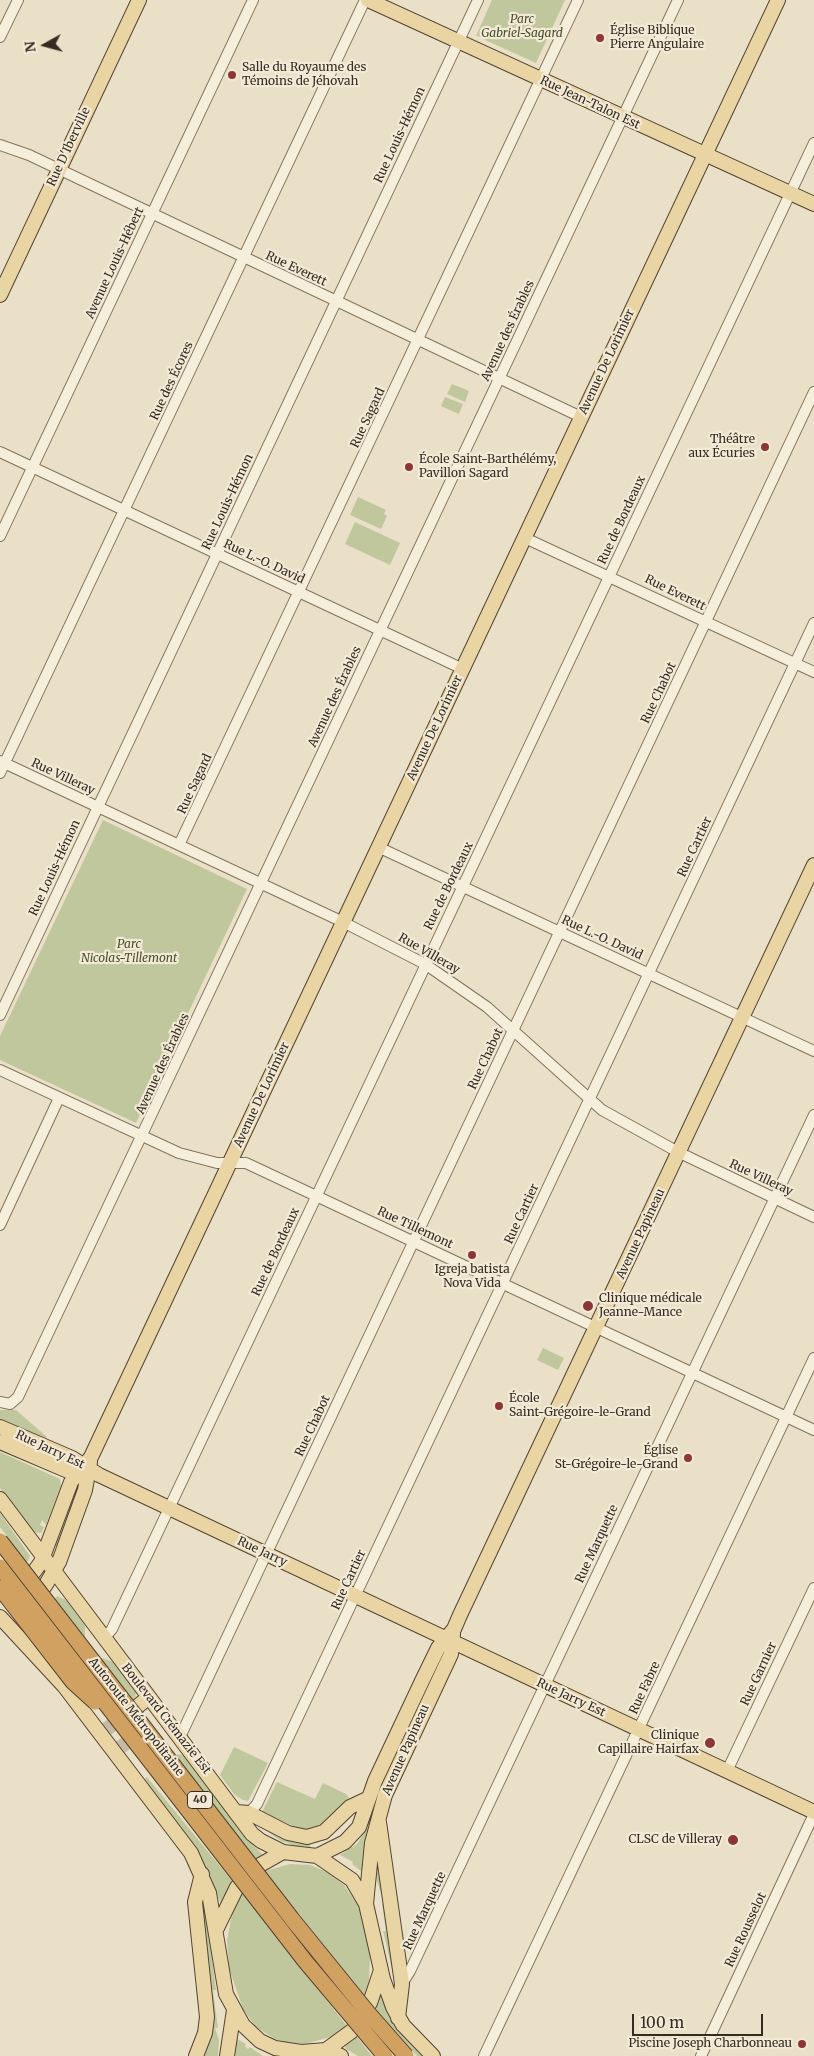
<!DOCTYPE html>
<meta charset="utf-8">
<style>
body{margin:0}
#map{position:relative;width:814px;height:2056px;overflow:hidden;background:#eae0c7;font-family:Merriweather,serif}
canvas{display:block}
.north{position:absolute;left:20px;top:20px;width:50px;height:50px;-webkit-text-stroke:4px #f2ead6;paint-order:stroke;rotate:263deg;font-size:14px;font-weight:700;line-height:20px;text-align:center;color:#362b21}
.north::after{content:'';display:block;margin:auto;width:18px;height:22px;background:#362b21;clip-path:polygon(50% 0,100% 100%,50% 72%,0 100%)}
.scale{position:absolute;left:632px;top:2014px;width:131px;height:22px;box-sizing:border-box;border:2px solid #362b21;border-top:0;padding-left:6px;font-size:15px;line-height:18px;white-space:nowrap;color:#362b21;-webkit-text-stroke:4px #f2ead6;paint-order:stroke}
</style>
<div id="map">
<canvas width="814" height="2056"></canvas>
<div class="north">N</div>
<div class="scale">100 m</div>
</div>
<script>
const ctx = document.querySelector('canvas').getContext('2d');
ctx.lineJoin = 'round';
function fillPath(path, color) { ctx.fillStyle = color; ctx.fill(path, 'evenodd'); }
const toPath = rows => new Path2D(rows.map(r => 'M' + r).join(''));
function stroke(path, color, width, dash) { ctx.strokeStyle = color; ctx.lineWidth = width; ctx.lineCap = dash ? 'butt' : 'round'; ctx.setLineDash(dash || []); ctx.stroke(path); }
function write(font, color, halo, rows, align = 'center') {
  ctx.font = font + ' Merriweather,serif'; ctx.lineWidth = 4.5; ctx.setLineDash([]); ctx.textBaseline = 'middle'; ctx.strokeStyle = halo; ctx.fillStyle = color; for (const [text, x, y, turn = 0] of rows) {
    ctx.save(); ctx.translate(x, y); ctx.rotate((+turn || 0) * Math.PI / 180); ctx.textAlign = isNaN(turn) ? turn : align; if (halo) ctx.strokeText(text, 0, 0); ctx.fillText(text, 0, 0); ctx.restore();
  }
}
const green = toPath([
 [492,0,565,0,536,63,483,39,483,37,476,36],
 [452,384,469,391,465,402,447,394],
 [445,397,463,404,459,414,441,406],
 [358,497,386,510,384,514,387,516,381,529,350,515],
 [355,522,400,543,390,565,345,544],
 [103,820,247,889,136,1123,0,1060,0,1036],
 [543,1348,564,1358,558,1370,537,1360],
 [0,1410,16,1410,47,1437,44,1440,0,1421],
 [0,1452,60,1479,61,1486,46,1525,42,1520,40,1525,44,1527,41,1533,32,1532,0,1488],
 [77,1487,79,1487,58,1547,53,1545],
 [0,1513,30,1556,28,1561,26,1562,0,1527],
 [57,1596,66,1600,85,1626,85,1638,55,1599],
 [99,1657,114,1662,136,1692,135,1698,133,1699],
 [234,1747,268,1763,248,1801,243,1800,234,1794,220,1775],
 [178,1754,186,1756,242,1833,263,1855,256,1860,176,1756],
 [147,1777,232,1881,221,1904,197,1849,144,1780],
 [277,1782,315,1799,323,1783,346,1794,349,1798,322,1824,308,1829,298,1828,262,1812],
 [254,1823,310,1842,310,1847,296,1846,281,1841],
 [369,1826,363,1871,361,1871,352,1864,353,1862,340,1855,357,1844],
 [377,1846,397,1991,383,1931,386,1931,382,1904,384,1903,376,1878],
 [290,1864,310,1865,329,1873,344,1885,357,1904,363,1917,370,1956,369,1981,365,1997,265,1871],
 [242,1893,347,2026,334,2036,305,2044,285,2042,275,2039,256,2027,243,2009,229,1968,227,1940,232,1914],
 [202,1901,210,1942,216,1990,213,1990,218,2028,215,2028,219,2040,218,2056,203,2056],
 [380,1995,392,2021,424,2056,417,2056,374,2009],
 [356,2037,358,2038,372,2056,358,2056,346,2049,345,2046],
 [235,2038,246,2044,245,2046,248,2049,250,2047,263,2056,234,2056]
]);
const majorTunnel = toPath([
 [104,1731,127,1714],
 [118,1749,152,1724]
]);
const minor = toPath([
 [0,37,18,0],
 [0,145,29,155,581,417],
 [0,452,463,669],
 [0,536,253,0],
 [525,538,814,672],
 [0,761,343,922,425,964,487,1007,602,1110,678,1152,814,1217],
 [0,773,365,0],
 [179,845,578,0],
 [378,847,814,1051],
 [0,1015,478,0],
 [0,1070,179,1153,217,1163,246,1163,814,1430],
 [0,1225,59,1098],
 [0,1402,10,1404,18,1397,678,0],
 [104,1639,112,1629,164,1519,814,143],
 [180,1737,814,392],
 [727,1771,814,1588],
 [249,1813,257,1804,814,623],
 [402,1984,410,1971,814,1115],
 [484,2056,814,1358],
 [701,2056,814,1814]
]);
const major = toPath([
 [368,0,814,204],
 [0,295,139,0],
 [0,1427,72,1458,99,1475,814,1812],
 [0,1442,68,1471,86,1473],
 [0,1499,252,1834,261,1841,283,1852,317,1856,352,1880,366,1904,383,1979,393,2007,403,2025,433,2056],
 [34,1572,41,1562,71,1482,91,1457,778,0],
 [45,1586,59,1562,85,1490,90,1462],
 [0,1617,64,1686,191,1853,209,1893,226,1994,243,2025,260,2041,275,2048,301,2052,326,2050,341,2056],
 [138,1706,149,1697],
 [236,1812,249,1813,288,1833,307,1837,324,1832,350,1807,369,1798],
 [379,1822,402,1984,398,2018],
 [317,1856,345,1842,359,1827,375,1781,422,1681,438,1648,454,1629,460,1615,814,865],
 [260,1865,283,1852],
 [366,1904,372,1843,385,1795,451,1654,453,1634],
 [216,1930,237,1887],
 [370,2003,381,1970],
 [326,2050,352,2031],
 [196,2056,205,2033,207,2017,195,1902,202,1874],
 [227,2056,234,2010]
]);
const highwayBridge = toPath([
 [0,1541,292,1919,369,2014,406,2056],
 [0,1567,305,1961,385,2056],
 [0,1588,73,1682,95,1702]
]);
const markers = [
 [600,38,5,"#8c3635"],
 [232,75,5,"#8c3635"],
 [765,447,5,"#8c3635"],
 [409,467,5,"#8c3635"],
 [472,1255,5,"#8c3635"],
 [588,1306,6,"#8c3635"],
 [499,1406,5,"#8c3635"],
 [688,1458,5,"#8c3635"],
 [710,1743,6,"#8c3635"],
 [733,1840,6,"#8c3635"],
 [802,2044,5,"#8c3635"]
];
const shields = [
 [200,1800,25]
];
const shieldNames = [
 ["40",200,1800]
];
const parkNames = [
 ["Parc",522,20],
 ["Gabriel-Sagard",522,34],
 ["Parc",129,945],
 ["Nicolas-Tillemont",129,959]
];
const poiNames = [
 ["Église Biblique",610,31],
 ["Pierre Angulaire",610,45],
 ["Salle du Royaume des",242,68],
 ["Témoins de Jéhovah",242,82],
 ["Théâtre",755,440,"right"],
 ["aux Écuries",755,454,"right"],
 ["École Saint-Barthélémy,",419,460],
 ["Pavillon Sagard",419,474],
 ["Igreja batista",472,1270,"center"],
 ["Nova Vida",472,1284,"center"],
 ["Clinique médicale",599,1299],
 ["Jeanne-Mance",599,1313],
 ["École",509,1399],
 ["Saint-Grégoire-le-Grand",509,1413],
 ["Église",678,1451,"right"],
 ["St-Grégoire-le-Grand",678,1465,"right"],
 ["Clinique",699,1736,"right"],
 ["Capillaire Hairfax",699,1750,"right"],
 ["CLSC de Villeray",722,1840,"right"],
 ["Piscine Joseph Charbonneau",792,2044,"right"]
];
const streetNames = [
 ["Rue Jean-Talon Est",590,103,25],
 ["Rue Louis-Hémon",400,135,-65],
 ["Rue D'Iberville",69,147,-65],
 ["Avenue Louis-Hébert",115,263,-65],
 ["Rue Everett",296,269,25],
 ["Avenue des Érables",508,331,-65],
 ["Avenue De Lorimier",607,362,-65],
 ["Rue des Écores",172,381,-65],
 ["Rue Sagard",368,418,-65],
 ["Rue Louis-Hémon",228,502,-65],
 ["Rue de Bordeaux",622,520,-65],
 ["Rue L.-O. David",264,562,25],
 ["Rue Everett",675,593,26],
 ["Rue Chabot",659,693,-65],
 ["Avenue des Érables",335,697,-65],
 ["Avenue De Lorimier",435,728,-65],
 ["Rue Villeray",63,777,25],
 ["Rue Sagard",195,784,-65],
 ["Rue Cartier",695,847,-65],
 ["Rue Louis-Hémon",55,868,-65],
 ["Rue de Bordeaux",449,886,-64],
 ["Rue L.-O. David",602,938,25],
 ["Rue Villeray",429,954,30],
 ["Rue Chabot",486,1059,-65],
 ["Avenue des Érables",163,1064,-65],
 ["Avenue De Lorimier",262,1095,-65],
 ["Rue Villeray",761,1178,25],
 ["Rue Cartier",522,1214,-65],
 ["Rue Tillemont",415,1228,25],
 ["Avenue Papineau",641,1234,-65],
 ["Rue de Bordeaux",276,1252,-65],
 ["Rue Chabot",313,1426,-65],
 ["Rue Jarry Est",50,1450,25],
 ["Rue Marquette",597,1544,-65],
 ["Rue Jarry",262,1552,25],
 ["Rue Cartier",349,1580,-65],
 ["Rue Garnier",759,1674,-65],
 ["Rue Fabre",645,1688,-65],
 ["Rue Jarry Est",571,1698,25],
 ["Autoroute Métropolitaine",136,1717,52],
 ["Boulevard Crémazie Est",166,1719,52],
 ["Avenue Papineau",406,1750,-66],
 ["Rue Marquette",425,1911,-65],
 ["Rue Rousselot",746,1930,-65]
];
fillPath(green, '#c1c79c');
stroke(majorTunnel, '#c6bca6', 14, [14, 7]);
stroke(minor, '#84735e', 12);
stroke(major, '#524232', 16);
stroke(minor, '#f5eeda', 10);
stroke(major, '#e9d4a3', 14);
stroke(highwayBridge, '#524232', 17, []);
stroke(highwayBridge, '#d0a161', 15);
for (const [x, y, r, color] of markers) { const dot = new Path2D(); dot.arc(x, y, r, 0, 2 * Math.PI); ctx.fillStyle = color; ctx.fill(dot); stroke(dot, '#f2ead6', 2); }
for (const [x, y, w] of shields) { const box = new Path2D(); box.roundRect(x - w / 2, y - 8.5, w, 17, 4); ctx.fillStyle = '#f2ead6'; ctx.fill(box); stroke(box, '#362b21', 1); }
write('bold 11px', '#362b21', null, shieldNames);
write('italic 12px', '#455029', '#f2ead6', parkNames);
write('12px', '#362b21', '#f2ead6', poiNames, 'left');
write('12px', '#362b21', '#f2ead6', streetNames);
</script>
